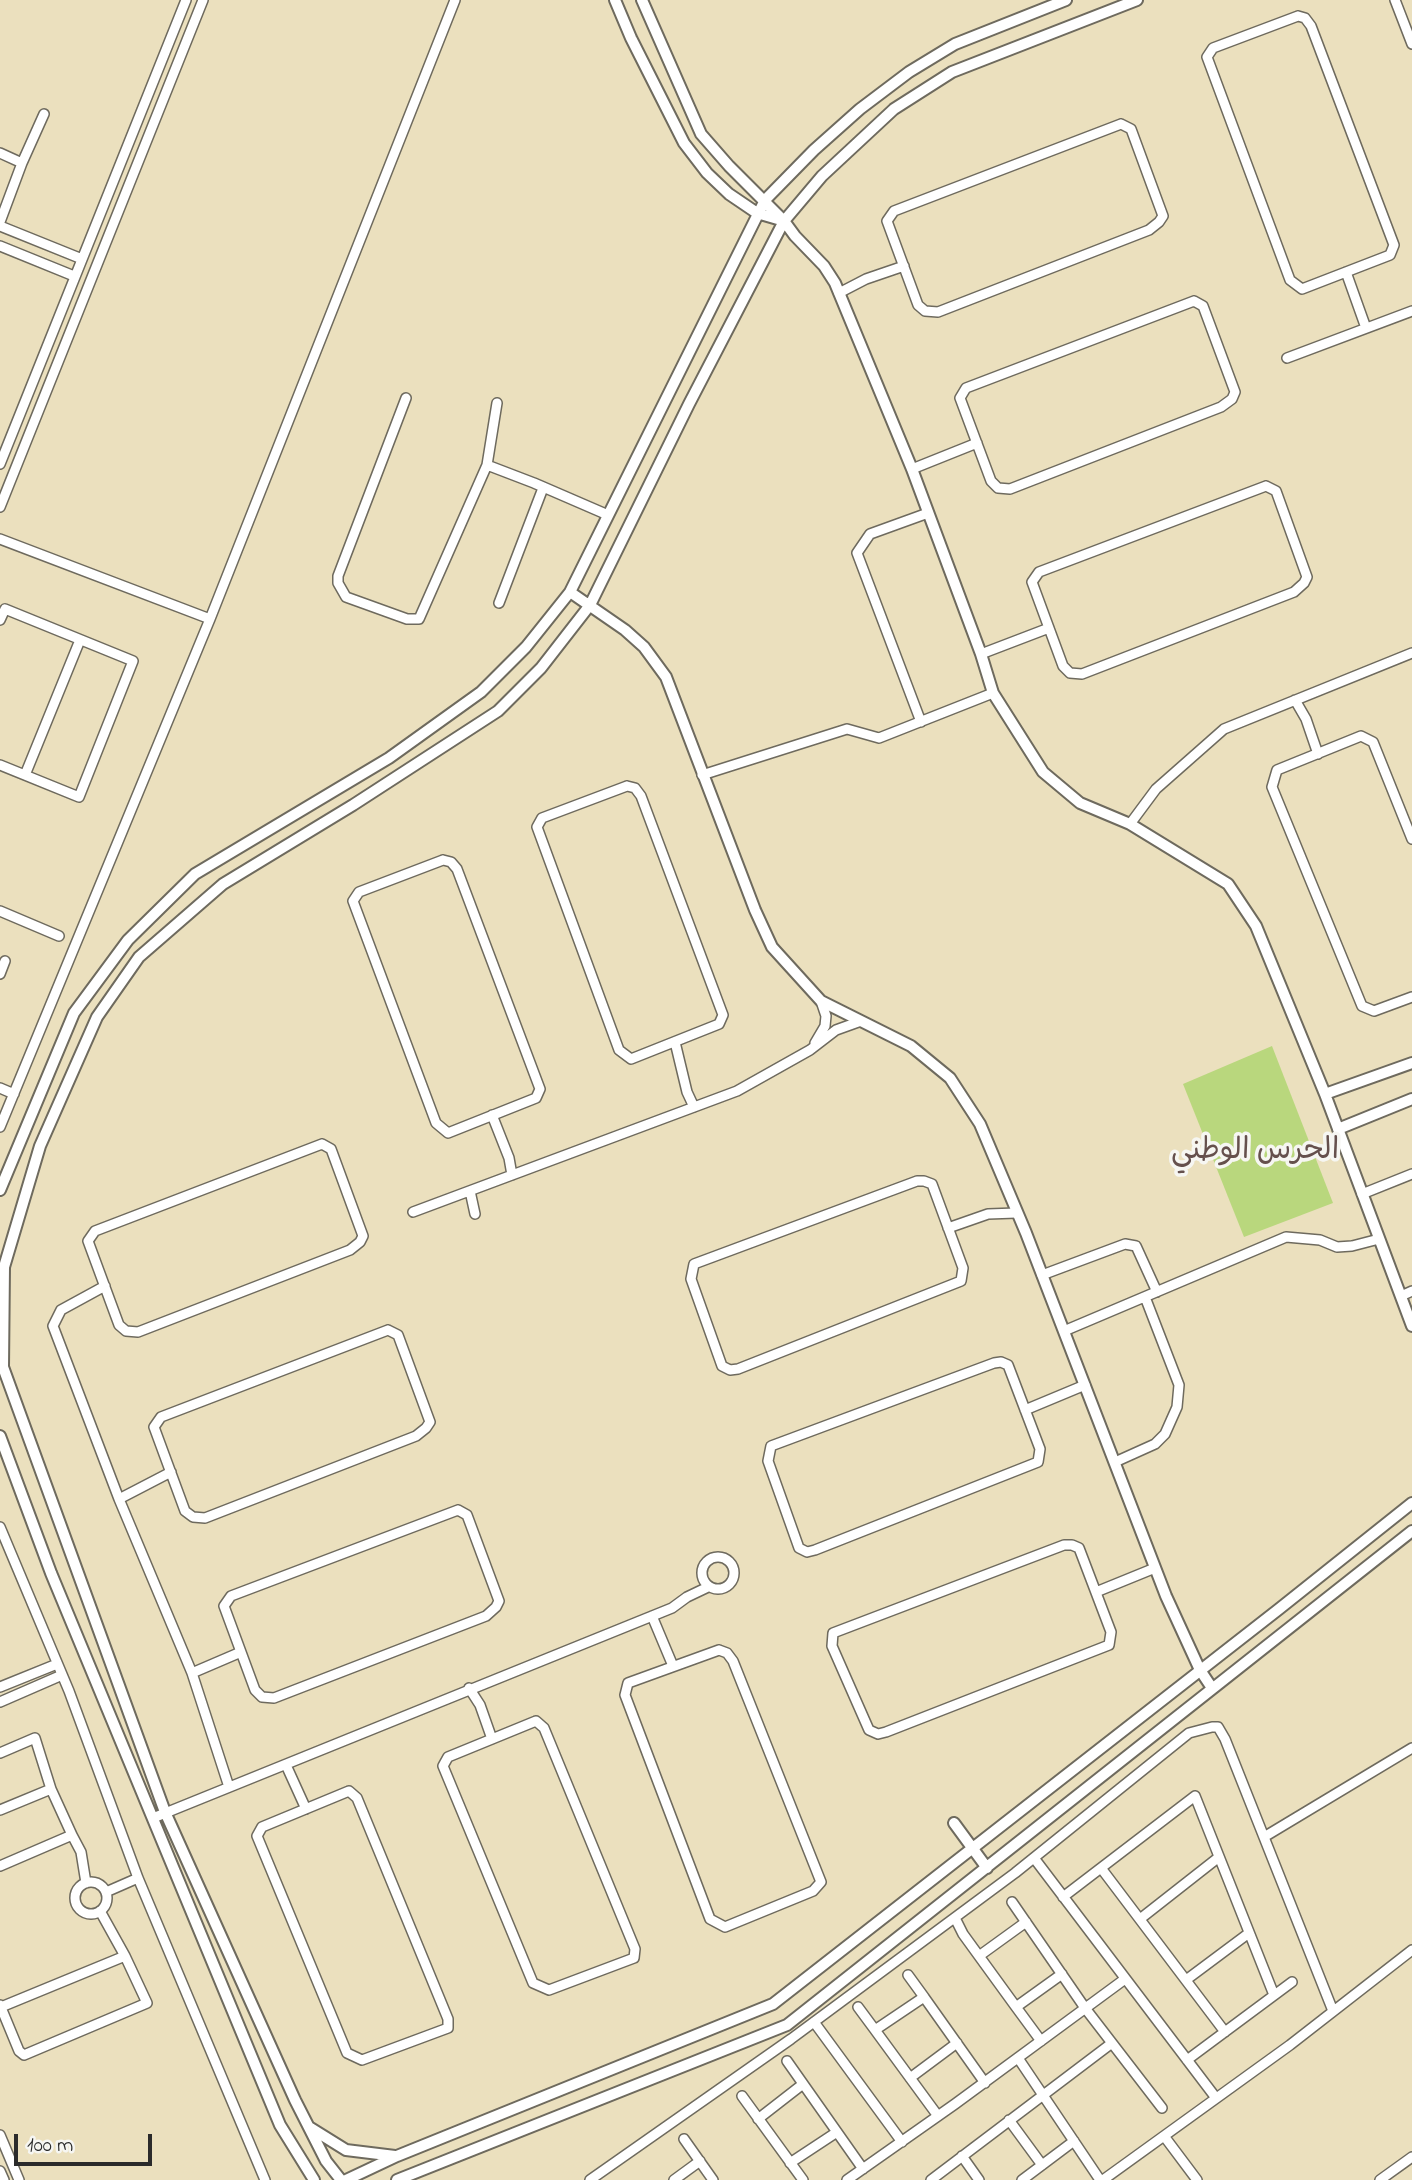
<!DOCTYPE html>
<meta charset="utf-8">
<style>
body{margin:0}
#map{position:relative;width:1412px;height:2180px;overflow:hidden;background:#ebe0be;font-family:"Indie Flower",sans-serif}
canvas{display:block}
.scale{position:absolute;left:14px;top:2134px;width:138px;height:32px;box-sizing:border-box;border:4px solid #2b2b2b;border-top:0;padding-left:9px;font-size:21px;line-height:24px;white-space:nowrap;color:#2b2b2b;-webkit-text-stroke:5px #f6f6f2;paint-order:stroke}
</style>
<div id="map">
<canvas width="1412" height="2180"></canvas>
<div class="scale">100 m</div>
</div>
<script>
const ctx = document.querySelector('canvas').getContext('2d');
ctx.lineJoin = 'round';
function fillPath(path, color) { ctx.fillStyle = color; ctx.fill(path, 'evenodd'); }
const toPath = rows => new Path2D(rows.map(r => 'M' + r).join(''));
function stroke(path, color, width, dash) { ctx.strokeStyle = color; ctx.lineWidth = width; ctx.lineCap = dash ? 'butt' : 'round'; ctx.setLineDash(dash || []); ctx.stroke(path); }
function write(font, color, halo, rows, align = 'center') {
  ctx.font = font + ' "Indie Flower","Playpen Sans Arabic",sans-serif'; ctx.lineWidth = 7; ctx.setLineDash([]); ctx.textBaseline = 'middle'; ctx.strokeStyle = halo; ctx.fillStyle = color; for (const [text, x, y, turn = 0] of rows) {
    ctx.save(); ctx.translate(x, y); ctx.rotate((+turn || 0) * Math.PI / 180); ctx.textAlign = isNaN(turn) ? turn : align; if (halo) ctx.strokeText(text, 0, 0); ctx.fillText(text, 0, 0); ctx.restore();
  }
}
const green = toPath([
 [1272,1046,1333,1203,1244,1237,1183,1084]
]);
const minor = toPath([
 [1395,0,1412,44],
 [1298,16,1305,18,1311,26,1394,245,1390,255,1302,289,1290,280,1207,57,1213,48,1298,16],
 [1121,124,1131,129,1163,216,1159,222,1149,230,938,312,925,311,918,305,887,221,894,211,1121,124],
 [0,153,22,163,0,222],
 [22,163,44,114],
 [0,226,82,259],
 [0,246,74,276],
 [1346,272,1366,328],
 [839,293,866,279,904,266],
 [1194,301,1203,306,1235,392,1232,399,1221,407,1010,489,998,488,991,481,960,398,966,388,1194,301],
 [1287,358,1412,311],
 [406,398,338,576,338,583,346,597,407,619,419,619,487,465,497,403],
 [0,464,186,0],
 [487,465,534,483,608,515],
 [912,469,977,443],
 [1266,486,1276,491,1307,577,1304,583,1294,592,1082,674,1070,673,1063,666,1032,582,1039,572,1266,486],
 [0,507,203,0],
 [0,539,210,619],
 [499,603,543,488],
 [0,620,5,609,133,661,79,797,0,765],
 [981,654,1049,628],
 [1295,700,1306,719,1318,754],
 [921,722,857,553,870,534,928,513],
 [25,775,80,640],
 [702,775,847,729,879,738,993,693],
 [627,786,635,788,641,796,723,1015,719,1024,631,1059,619,1050,537,827,542,818,627,786],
 [1130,824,1156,789,1224,729,1412,653],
 [1412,839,1373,742,1361,736,1277,770,1272,787,1362,1006,1374,1011,1412,997],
 [443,860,451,862,457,869,540,1089,536,1098,448,1133,436,1123,353,901,359,892,443,860],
 [0,911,59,936],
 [0,974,5,961],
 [675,1042,687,1092,694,1107],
 [815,1043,825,1026,826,1016,821,1001],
 [0,1088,14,1094],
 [492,1115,509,1158,512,1175],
 [0,1127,210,619,455,0],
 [322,1144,331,1149,363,1236,360,1242,350,1250,138,1332,126,1331,119,1325,88,1241,95,1231,322,1144],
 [917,1181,924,1181,932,1184,963,1268,961,1281,738,1369,730,1370,722,1366,691,1279,694,1264,917,1181],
 [470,1191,475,1214],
 [1362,1194,1412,1174],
 [413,1212,737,1091,810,1050,836,1030,861,1021],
 [948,1228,988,1214,1016,1213],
 [1042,1275,1125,1244,1136,1246,1157,1292],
 [105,1286,61,1310,53,1326,119,1499,192,1673,229,1787],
 [1401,1296,1412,1291],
 [388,1330,398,1335,430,1422,426,1428,416,1436,205,1518,193,1517,185,1511,154,1427,161,1417,388,1330],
 [1064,1331,1286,1237,1320,1240,1337,1247,1352,1246,1379,1239],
 [1001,1362,1008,1365,1040,1449,1038,1462,815,1550,807,1552,799,1548,768,1461,771,1446,994,1363,1001,1362],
 [1025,1410,1085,1385],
 [1115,1462,1155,1444,1165,1434,1177,1407,1179,1385,1145,1297],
 [119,1499,171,1472],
 [458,1510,467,1515,499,1601,496,1607,486,1616,274,1698,262,1697,255,1690,224,1606,231,1596,458,1510],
 [0,1527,69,1691,138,1878,265,2180],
 [1064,1545,1072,1545,1079,1548,1111,1632,1109,1645,886,1732,878,1734,869,1730,832,1646,833,1633,1064,1545],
 '702 1573a16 16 0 1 1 32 0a16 16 0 1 1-32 0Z',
 [1096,1592,1155,1568],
 [652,1616,673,1666],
 [719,1650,727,1653,733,1661,821,1882,813,1891,725,1927,710,1919,625,1695,628,1683,719,1650],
 [192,1673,241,1652],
 [0,1687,57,1664],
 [469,1688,480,1705,492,1739],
 [0,1702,62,1675],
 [536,1721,544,1728,635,1949,634,1958,549,1990,533,1983,443,1766,448,1757,536,1721],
 [0,1753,35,1738,51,1789,72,1835],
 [286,1765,306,1809],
 [349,1791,357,1798,448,2019,448,2028,362,2060,347,2053,257,1836,262,1827,349,1791],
 [0,1810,51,1789],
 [153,1818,672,1608,687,1597,708,1587],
 [1264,1837,1412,1748],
 [1034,1858,1216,2098],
 [0,1866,72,1835,81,1852,86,1883],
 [1101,1868,1225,2032],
 '75 1898a16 16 0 1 1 32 0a16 16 0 1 1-32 0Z',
 [106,1892,138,1878],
 [1063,1897,1195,1796,1274,1995],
 [1012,1902,1085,2008,1162,2108],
 [955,1918,963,1934,1016,2007,1062,1974],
 [1140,1919,1219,1857],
 [979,1956,1026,1922],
 [908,1975,924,1997],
 [1186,1980,1249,1933],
 [0,2005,19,2051,24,2055,147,2003,125,1956,100,1911],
 [1,2007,125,1956],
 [858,2007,875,2030],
 [1016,2007,1041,2041],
 [814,2022,902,2142],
 [1018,2058,1100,2180],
 [1187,2060,1292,1982],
 [787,2061,863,2169],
 [910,2078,957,2043],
 [742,2096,803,2180],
 [938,2116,875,2030,924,1997,985,2083],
 [758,2119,803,2084],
 [1009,2120,1042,2165],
 [0,2135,19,2180],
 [1164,2136,1197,2180],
 [684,2139,713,2180],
 [962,2156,979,2180],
 [790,2163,837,2132],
 [0,2171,4,2180],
 [590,2180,791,2039,1015,1873,1189,1733,1212,1727,1218,1727,1225,1739,1333,2011],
 [674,2180,700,2161],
 [847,2180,955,2104,1125,1979],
 [931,2180,1112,2043],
 [1022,2180,1074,2141],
 [1103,2180,1290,2045,1412,1950],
 [1380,2180,1412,2157]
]);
const tertiary = toPath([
 [615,0,631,38,684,143,707,173,729,194,757,213,781,220],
 [642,0,701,134,729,166,784,221,795,236,824,266,835,283,912,469,981,654,993,693,1043,772,1080,803,1130,824,1228,884,1256,926,1325,1094,1412,1326],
 [570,592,625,630,644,647,666,677,755,910,772,947,821,1001,911,1046,950,1078,980,1124,1026,1233,1166,1596,1200,1670,1212,1688],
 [1325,1094,1412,1063],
 [1338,1129,1412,1099],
 [0,1190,74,1013,128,940,195,874,389,758,481,692,526,647,570,592,765,200,814,150,860,109,909,72,955,44,1066,0],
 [0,1436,51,1573,280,2125,314,2180],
 [954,1823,987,1868],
 [309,2127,346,2150,395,2156],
 [341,2180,326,2161,295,2100,165,1812,3,1367,4,1267,40,1146,97,1017,139,957,223,884,353,805,498,711,541,668,590,605,689,404,784,221,822,176,894,109,952,72,1137,0],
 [346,2180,397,2156,773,2004,1279,1609,1412,1503],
 [397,2180,787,2025,1412,1531]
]);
const neighbourhoodNames = [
 ["الحرس الوطني",1255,1153]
];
fillPath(green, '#b9d77d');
stroke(minor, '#6e6a5e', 12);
stroke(tertiary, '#6e6a5e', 14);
stroke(minor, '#fff', 9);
stroke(tertiary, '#fff', 10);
write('30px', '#65504d', '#f6f6f2', neighbourhoodNames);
</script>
